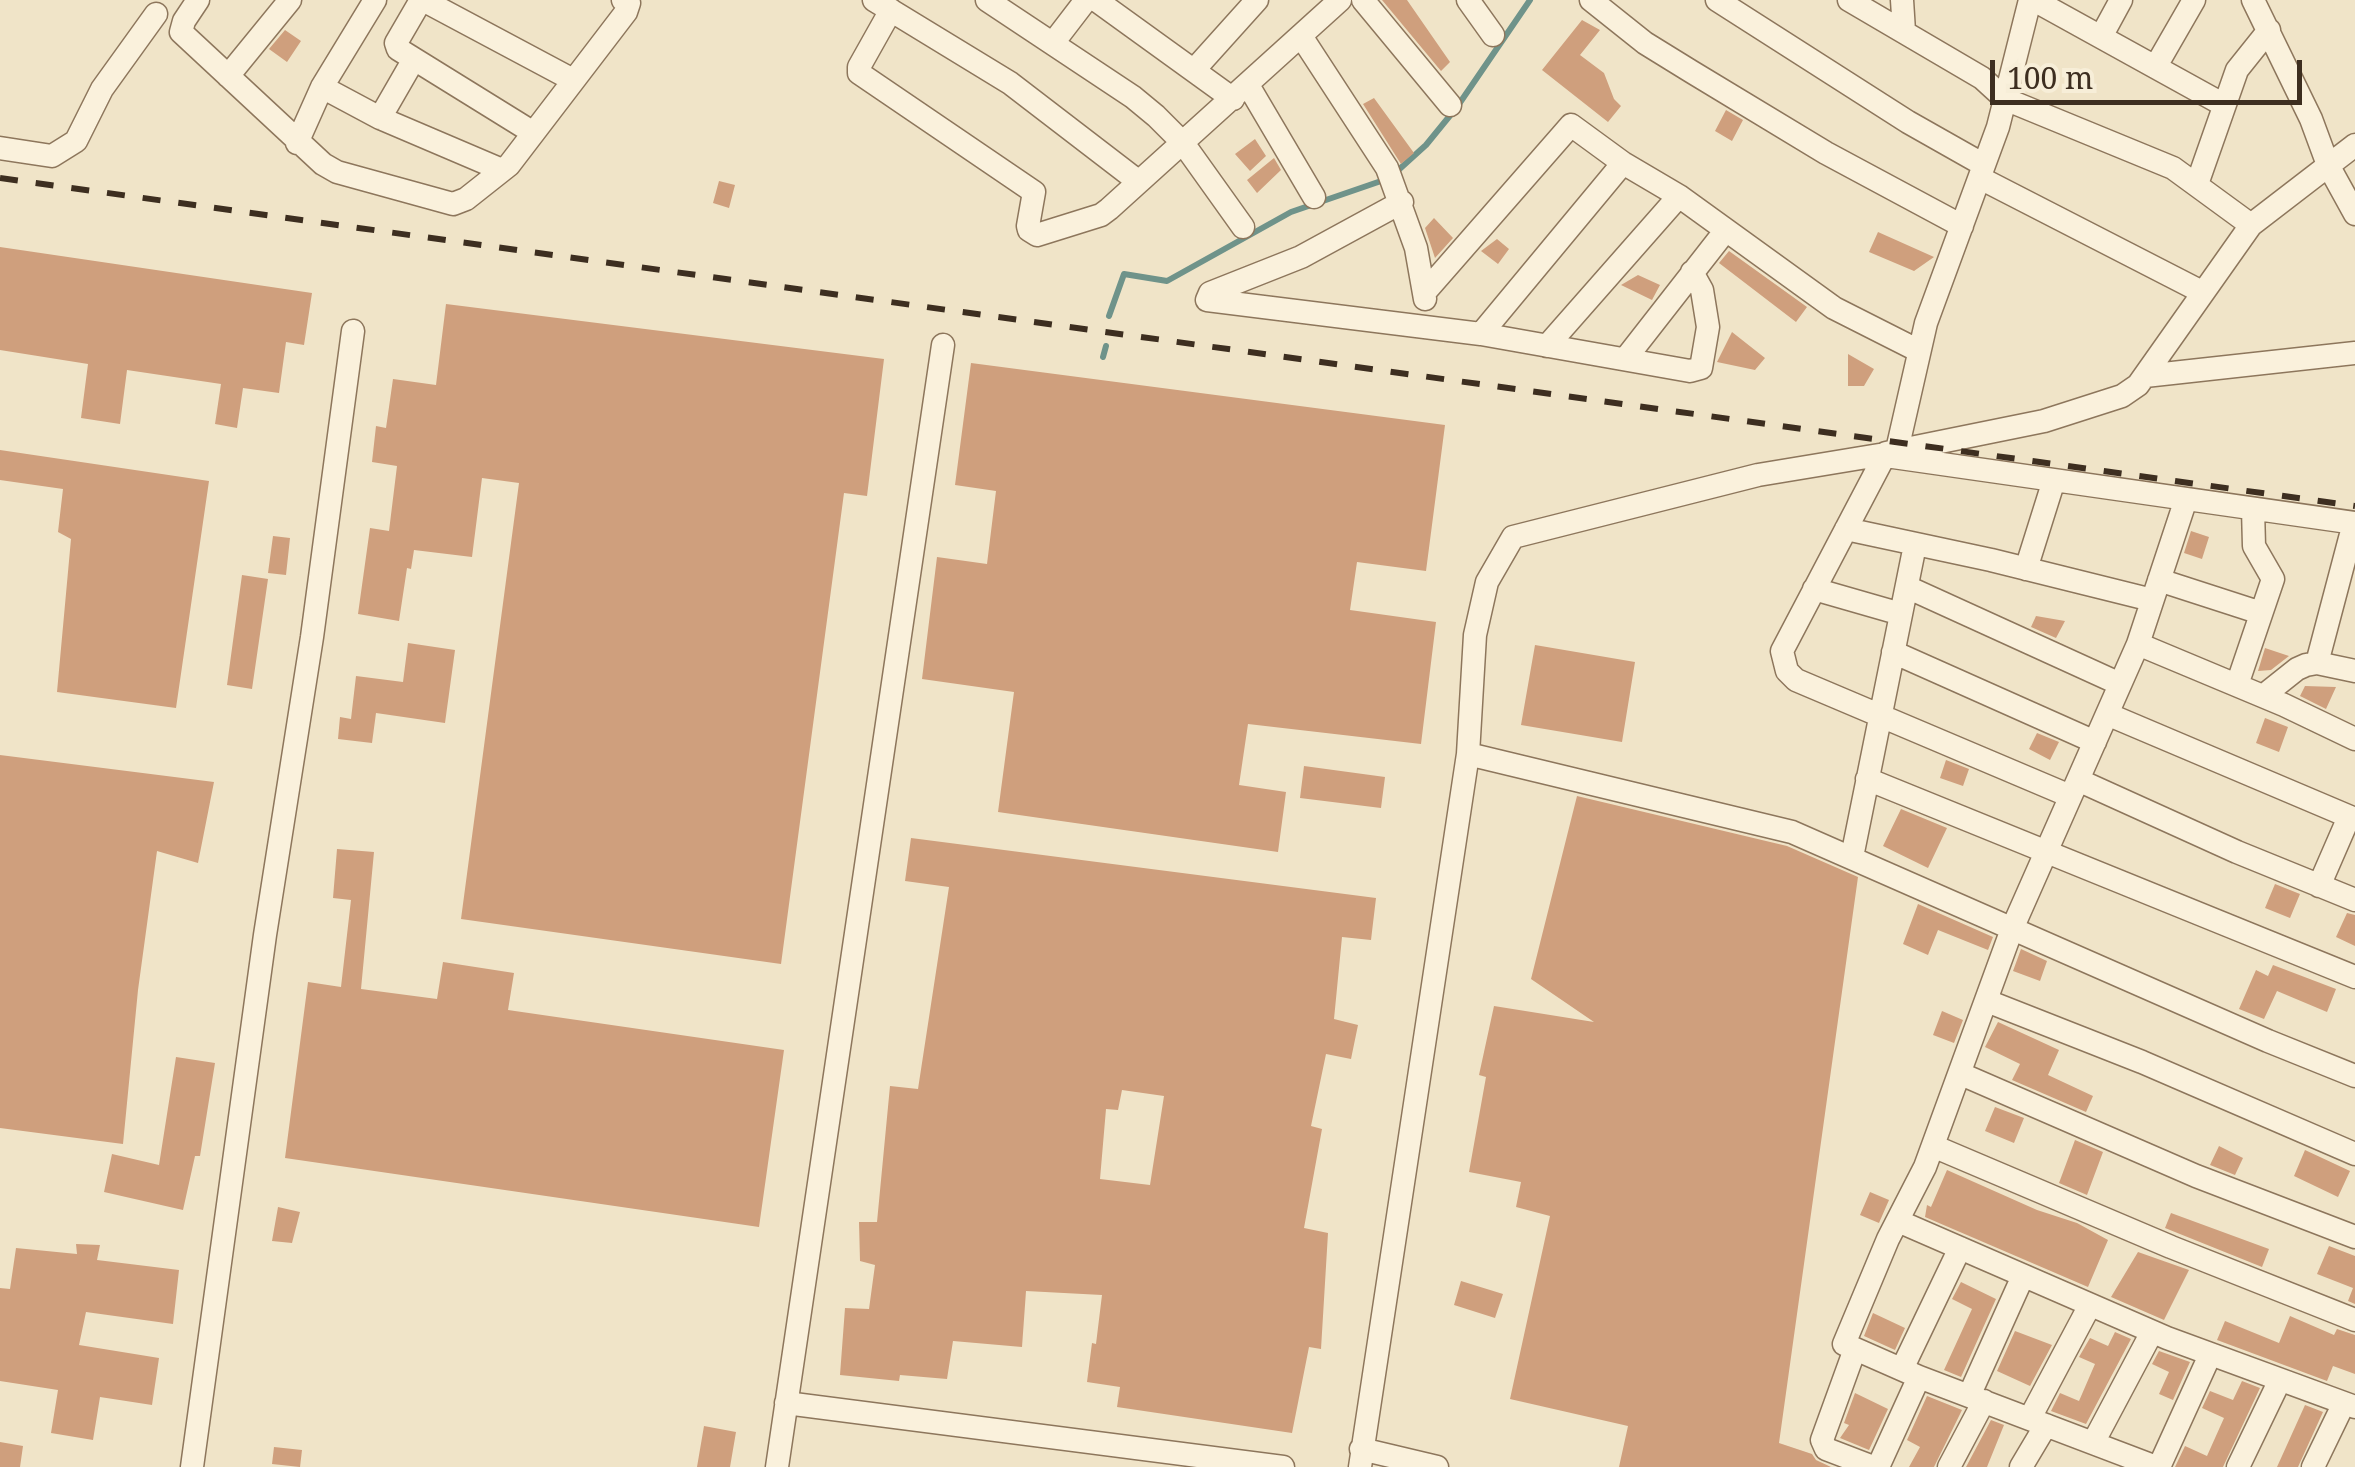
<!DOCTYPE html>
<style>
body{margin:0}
#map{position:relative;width:2355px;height:1467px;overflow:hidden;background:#f0e4c8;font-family:"Noto Serif",serif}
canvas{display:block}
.scale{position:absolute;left:1990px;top:60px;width:312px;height:45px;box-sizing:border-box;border:5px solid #3d2e20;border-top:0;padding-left:12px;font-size:30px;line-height:35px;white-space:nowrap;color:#3d2e20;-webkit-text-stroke:8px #f7eed8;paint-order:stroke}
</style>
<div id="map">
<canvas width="2355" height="1467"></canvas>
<div class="scale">100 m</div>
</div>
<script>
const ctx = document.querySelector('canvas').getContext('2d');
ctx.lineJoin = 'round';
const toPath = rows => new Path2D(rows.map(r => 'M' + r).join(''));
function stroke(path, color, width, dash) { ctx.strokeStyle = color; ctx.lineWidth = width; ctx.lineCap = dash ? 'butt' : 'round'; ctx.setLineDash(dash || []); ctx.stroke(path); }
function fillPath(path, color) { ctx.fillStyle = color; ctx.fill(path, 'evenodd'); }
const stream = toPath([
 [1394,174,1426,145,1457,107,1530,0],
 [1109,316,1124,274,1167,281,1291,212,1384,180],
 [1103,357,1106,346]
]);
const building = toPath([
 [1382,0,1407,0,1450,62,1441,71],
 [1582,20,1600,30,1580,55,1604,73,1614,99,1621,106,1608,122,1542,70],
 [285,30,301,41,287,62,269,49],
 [1374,98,1414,153,1401,164,1363,104],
 [1726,110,1743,120,1732,141,1715,131],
 [1255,139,1266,156,1250,171,1235,154],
 [1274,158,1281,170,1257,193,1247,180],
 [719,181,735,185,729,208,713,203],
 [1434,218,1453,238,1435,258,1425,228],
 [1878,232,1934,257,1914,271,1869,252],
 [1497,239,1509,249,1498,264,1481,251],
 [0,247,312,293,304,345,286,342,279,393,243,388,237,428,215,424,221,384,127,370,120,424,81,418,88,364,0,350],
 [1729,251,1807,307,1796,322,1719,263],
 [1638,275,1660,285,1652,300,1621,285],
 [446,304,884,359,867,496,844,493,781,964,461,919,519,483,482,478,472,557,414,550,411,569,407,568,399,621,358,614,370,528,389,531,397,466,372,462,376,426,386,428,393,379,436,385],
 [1732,332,1765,358,1755,370,1717,362],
 [1848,354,1874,369,1864,386,1848,386],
 [971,363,1445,425,1426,571,1357,562,1350,610,1436,622,1421,744,1248,724,1239,785,1286,792,1278,852,998,812,1014,692,922,679,937,557,987,564,996,491,955,485],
 [0,450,209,481,176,708,57,692,71,539,58,532,63,489,0,480],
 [2191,531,2209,537,2202,559,2184,553],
 [273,536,290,538,286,575,268,573],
 [242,575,268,579,252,689,227,685],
 [2036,616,2065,621,2056,638,2031,627],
 [408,643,455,650,445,723,376,713,372,743,338,739,340,717,351,719,356,676,403,682],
 [1535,645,1635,662,1622,742,1521,725],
 [2265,648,2289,656,2271,670,2258,671],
 [2305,686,2336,687,2326,709,2300,696],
 [2265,718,2288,727,2279,752,2256,743],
 [2037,733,2059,742,2050,760,2029,749],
 [0,755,214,782,198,863,157,851,138,990,123,1144,0,1128],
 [1946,760,1969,769,1963,786,1940,778],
 [1304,766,1385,777,1381,808,1300,798],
 [1577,796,1787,846,1858,877,1779,1443,1812,1454,1816,1460,1831,1467,1619,1467,1628,1426,1510,1399,1550,1216,1516,1207,1521,1182,1469,1172,1486,1077,1479,1075,1494,1006,1594,1022,1531,979],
 [1901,809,1947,828,1928,868,1883,846],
 [911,838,1376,898,1371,940,1342,937,1334,1019,1358,1025,1351,1059,1326,1054,1311,1126,1322,1129,1304,1228,1328,1233,1321,1349,1309,1347,1292,1433,1117,1407,1120,1387,1087,1382,1092,1343,1096,1344,1102,1295,1026,1291,1022,1347,953,1341,947,1379,900,1375,899,1381,840,1375,845,1308,869,1309,875,1265,860,1261,859,1222,877,1222,890,1086,918,1089,949,887,905,881],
 [1122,1090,1164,1096,1150,1185,1100,1179,1106,1109,1118,1110],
 [337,849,374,852,361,989,437,999,443,962,514,973,508,1010,784,1050,759,1227,285,1158,308,982,341,987,351,900,333,898],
 [2275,884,2300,894,2290,918,2265,908],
 [1918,904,1993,937,1988,950,1938,930,1928,955,1903,944],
 [2347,913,2355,915,2355,946,2336,937],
 [2021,949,2047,961,2040,981,2013,971],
 [2273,965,2336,989,2327,1012,2277,991,2264,1019,2239,1009,2256,970,2268,976],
 [1942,1011,1963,1020,1954,1043,1933,1035],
 [1998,1022,2059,1050,2048,1075,2093,1096,2086,1112,2012,1080,2020,1064,1985,1047],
 [176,1057,215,1063,200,1156,195,1156,183,1210,104,1192,112,1154,159,1165],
 [1995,1107,2024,1118,2014,1143,1985,1131],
 [2075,1140,2103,1152,2087,1195,2059,1183],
 [2219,1146,2243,1158,2235,1175,2210,1165],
 [2305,1150,2350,1171,2338,1197,2294,1176],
 [1947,1170,2037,1210,2077,1223,2108,1240,2088,1287,1925,1217,1927,1205,1931,1207],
 [1870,1192,1889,1200,1879,1223,1860,1215],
 [278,1207,300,1212,292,1243,272,1241],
 [2171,1213,2269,1249,2262,1267,2165,1228],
 [76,1244,100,1245,97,1260,179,1270,173,1324,86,1312,79,1345,159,1358,152,1405,100,1397,93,1440,51,1433,58,1390,0,1381,0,1288,10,1289,16,1248,77,1254],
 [2329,1246,2355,1256,2355,1304,2348,1301,2353,1288,2317,1274],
 [2138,1252,2189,1270,2164,1320,2111,1297],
 [1461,1281,1503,1294,1495,1318,1454,1305],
 [1961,1282,1996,1299,1961,1377,1944,1370,1972,1309,1952,1299],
 [1873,1313,1905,1328,1895,1350,1864,1336],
 [2290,1316,2334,1335,2337,1329,2355,1335,2355,1374,2333,1366,2327,1381,2217,1340,2225,1321,2279,1343],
 [2015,1331,2052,1345,2030,1386,1997,1371],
 [2115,1332,2131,1339,2086,1424,2051,1411,2060,1393,2079,1401,2095,1364,2079,1357,2090,1338,2108,1346],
 [2159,1351,2190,1362,2173,1400,2159,1394,2169,1372,2152,1364],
 [2242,1381,2260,1388,2223,1467,2175,1467,2185,1446,2207,1456,2224,1418,2202,1408,2210,1391,2233,1400],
 [1855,1393,1888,1409,1869,1450,1840,1438,1849,1425,1844,1423],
 [1927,1396,1962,1410,1934,1467,1909,1467,1920,1447,1907,1440],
 [2305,1405,2323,1412,2298,1467,2277,1467],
 [1991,1420,2004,1425,1987,1467,1966,1467],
 [704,1426,736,1432,730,1467,697,1467],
 [0,1442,23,1446,20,1467,0,1467],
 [274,1447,302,1450,300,1467,272,1464]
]);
const street = toPath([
 [198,0,184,21,181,32,323,164,337,172,453,204,466,199,509,165,626,12,629,3,623,0],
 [421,0,396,43,398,49,532,132],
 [423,0,573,80],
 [874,0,1010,83,1139,182],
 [987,0,1133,97,1156,116,1183,143,1243,227],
 [1096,0,1233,99],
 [1363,0,1450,105],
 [1468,0,1493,35],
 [1591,0,1645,43,1692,72,1826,153,1962,226],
 [1717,0,1908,122,1984,165],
 [1849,0,1982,78,2005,99,2173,168,2251,225],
 [1902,0,1904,31],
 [2034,0,2224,105],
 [2253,0,2311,119,2328,165,2355,214],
 [891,10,859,67,859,73,1034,192,1028,226,1029,230,1037,235,1101,215,1109,209,1340,0],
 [2102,35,2121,0],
 [1301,36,1387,168,1416,248,1425,299],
 [1053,43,1086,0],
 [2156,66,2194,0],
 [1194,70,1257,0],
 [228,76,290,0],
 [1248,85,1314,197],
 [322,87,380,118,502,170],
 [380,118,414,59],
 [297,143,322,87,375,0],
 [0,148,52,156,76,141,102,89,156,14],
 [1980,178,2202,292],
 [2197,184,2237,70,2269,30],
 [1402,202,1301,257,1210,293,1207,300,1481,334,1690,371,1701,368,1708,327,1702,290,1692,272],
 [1425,292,1571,125,1623,163,1679,196,1834,308,1919,351],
 [1481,334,1623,163],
 [1547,346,1679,196],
 [1626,358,1726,230],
 [2145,376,2355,353],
 [1897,450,1926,323,1998,127,2030,0],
 [1846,529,1991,560,2152,600],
 [2026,569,2054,480],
 [2159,580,2261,613],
 [1907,587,2120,684],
 [1814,589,1901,614],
 [2138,644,2284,705,2355,739],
 [1893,652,2095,742],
 [2317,663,2354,523],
 [2237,685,2273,579,2254,546,2253,509],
 [2263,696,2297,669,2306,665,2317,663,2355,671],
 [2107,714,2355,819],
 [1468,754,1792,832,2268,1041,2355,1076],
 [1867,779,2355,977],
 [2078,780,2237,852,2355,900],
 [2070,796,1796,680,1787,671,1782,651,1886,453,2044,421,2122,396,2138,385,2251,225,2355,145],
 [1852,857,1915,545],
 [2319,886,2349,817],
 [1987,1001,2142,1062,2355,1154],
 [1961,1074,2196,1176,2355,1237],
 [1933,1146,2171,1247,2355,1320],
 [1898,1221,2167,1338,2355,1407],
 [1855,1349,1822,1440,1826,1449,1873,1467],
 [1902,1369,1960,1248],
 [1969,1396,2023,1276],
 [786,1403,1283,1467],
 [2030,1418,2090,1305],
 [2093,1443,2152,1332],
 [1361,1449,1437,1467],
 [192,1467,265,935,312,637,353,331],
 [777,1467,943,345],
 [1360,1467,1468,754,1475,635,1487,582,1513,537,1758,475,1879,455,2355,523],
 [1878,1467,1919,1377],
 [1949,1467,1984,1401],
 [2021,1467,2046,1425],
 [2156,1467,1919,1377,1844,1344,1888,1239,1925,1167,2012,929,2138,644,2186,499],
 [2159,1467,2210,1355],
 [2238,1467,2279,1382],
 [2313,1467,2344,1403]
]);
const rail = toPath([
 [0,178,2355,506]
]);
stroke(stream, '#6f938a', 6);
fillPath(building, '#cf9f7d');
stroke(street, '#8d765c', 25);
stroke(street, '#faf1dc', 22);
stroke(rail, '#3d2e20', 6, [18, 18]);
</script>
